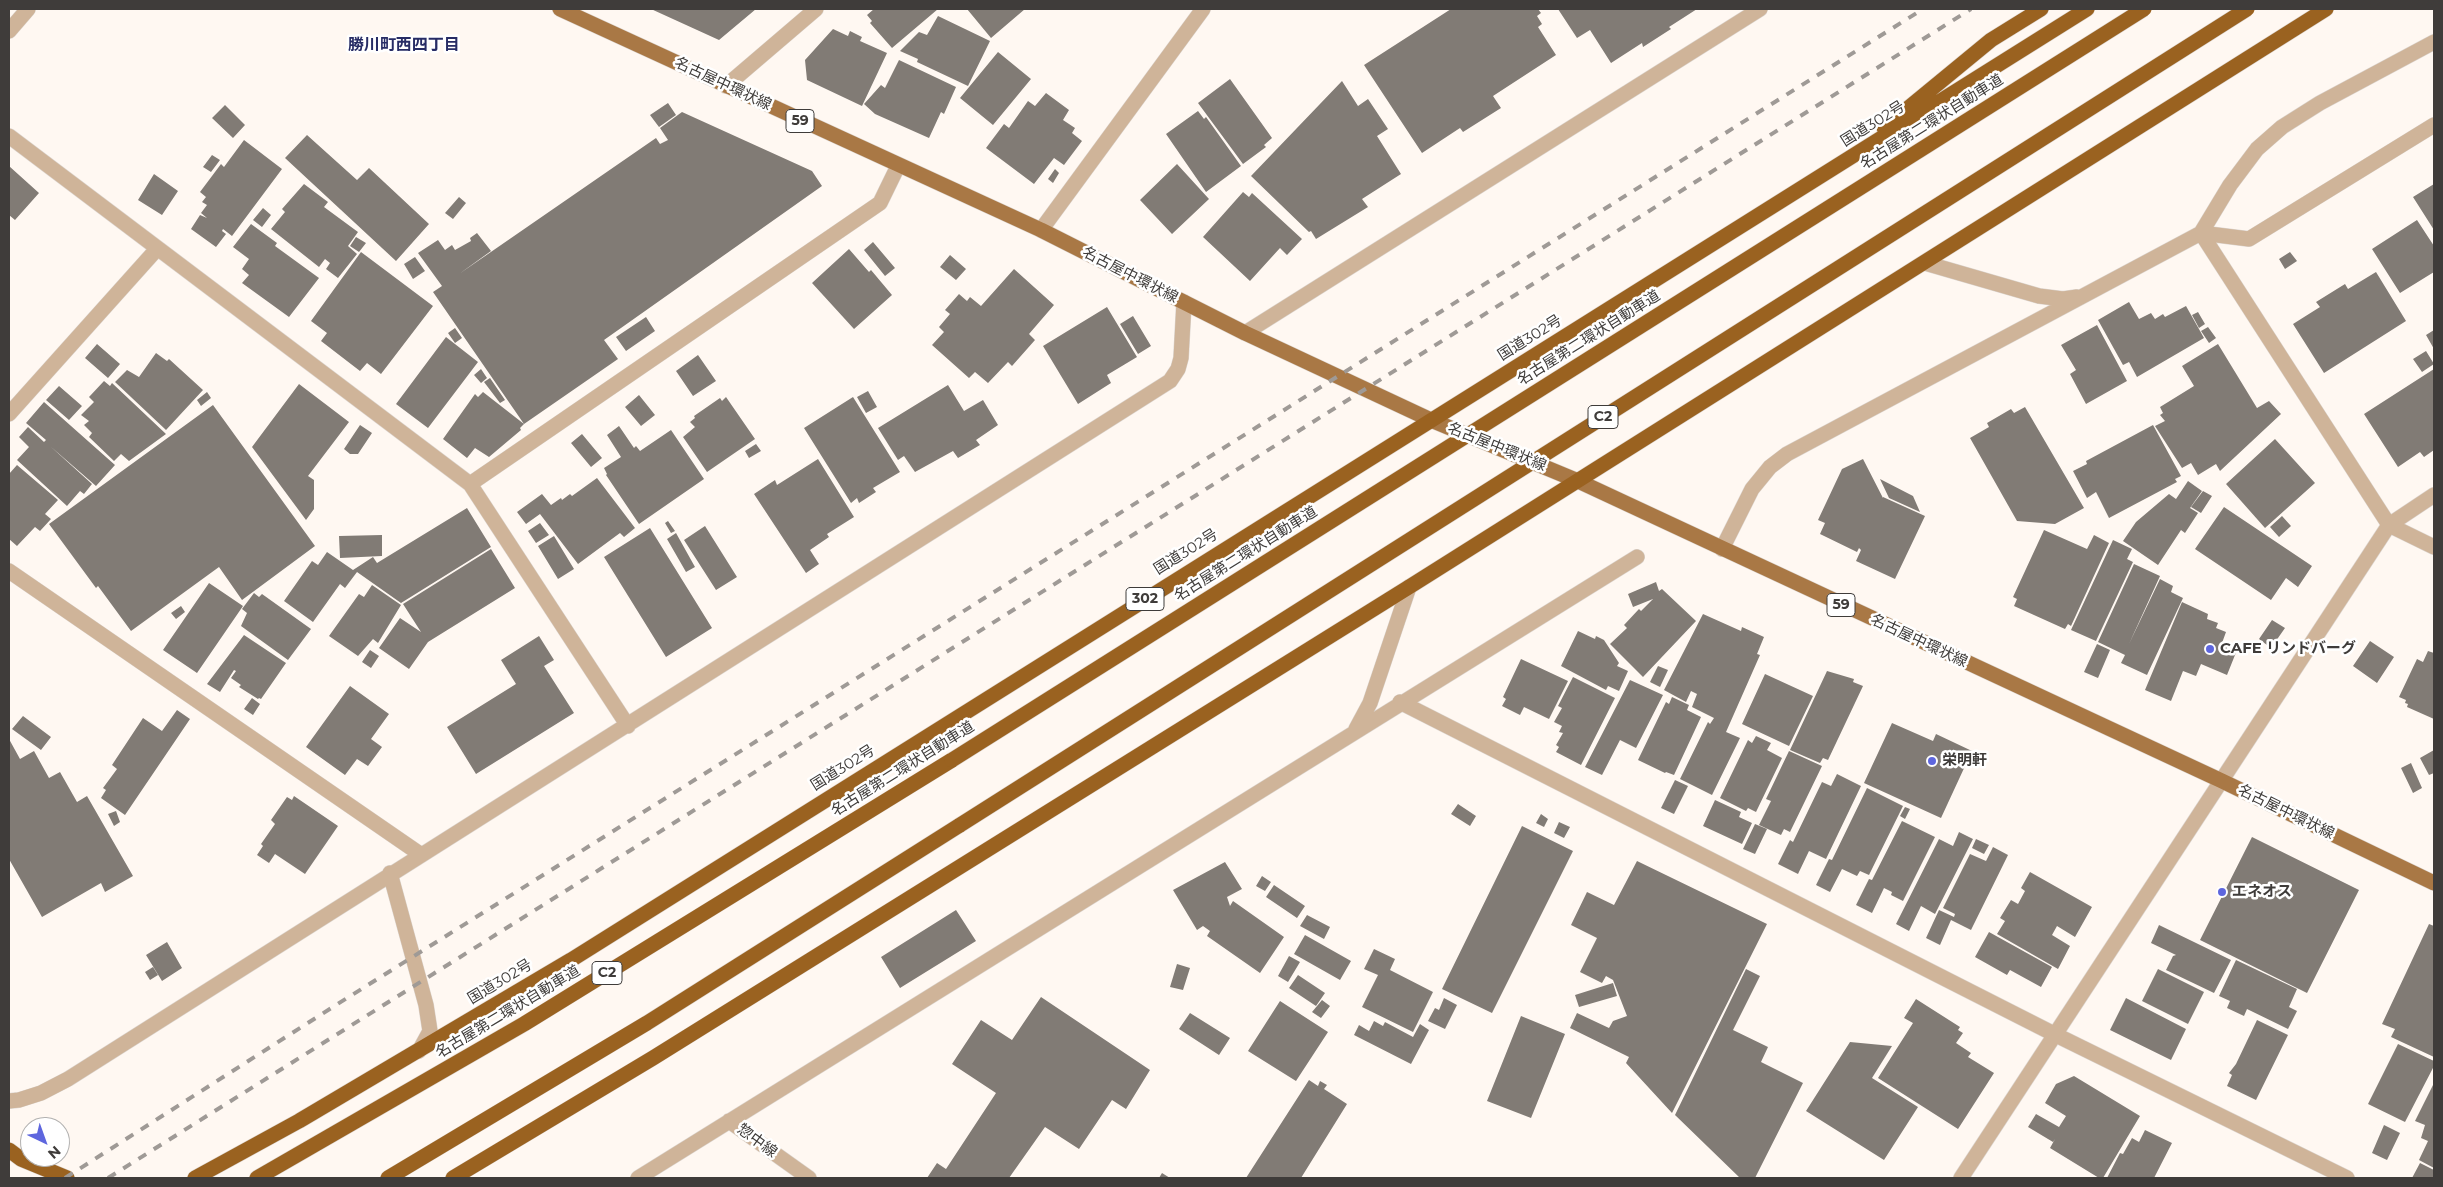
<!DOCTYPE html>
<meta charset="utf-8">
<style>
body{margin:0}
#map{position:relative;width:2443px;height:1187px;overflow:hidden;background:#fff8f2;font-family:Montserrat,sans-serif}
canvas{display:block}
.frame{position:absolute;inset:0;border:10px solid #3f3c3a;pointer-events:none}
.north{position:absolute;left:20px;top:1117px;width:50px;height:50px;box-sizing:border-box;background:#fff;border:1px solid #b2b1b0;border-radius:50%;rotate:138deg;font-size:14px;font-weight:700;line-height:20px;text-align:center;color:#3f3c3a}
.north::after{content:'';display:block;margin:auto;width:18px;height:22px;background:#5e66de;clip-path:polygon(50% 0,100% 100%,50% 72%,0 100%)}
</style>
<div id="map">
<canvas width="2443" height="1187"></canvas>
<div class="frame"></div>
<div class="north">N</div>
</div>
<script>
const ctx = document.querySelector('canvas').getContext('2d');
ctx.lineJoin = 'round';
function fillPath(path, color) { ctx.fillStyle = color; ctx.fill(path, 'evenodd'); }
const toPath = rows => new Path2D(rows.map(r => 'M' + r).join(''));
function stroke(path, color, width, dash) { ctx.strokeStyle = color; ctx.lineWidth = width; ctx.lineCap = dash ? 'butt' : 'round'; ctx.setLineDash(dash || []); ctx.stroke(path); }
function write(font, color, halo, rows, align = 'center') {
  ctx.font = font + ' Montserrat,"Noto Sans JP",sans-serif'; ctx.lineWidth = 5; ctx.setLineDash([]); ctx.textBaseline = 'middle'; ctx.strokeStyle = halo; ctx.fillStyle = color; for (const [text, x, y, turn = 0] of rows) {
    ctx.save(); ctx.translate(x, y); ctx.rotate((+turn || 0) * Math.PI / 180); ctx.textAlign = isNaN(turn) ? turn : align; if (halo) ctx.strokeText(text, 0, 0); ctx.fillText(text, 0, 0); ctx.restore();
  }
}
const building = toPath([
 [651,9,756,9,719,40],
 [874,9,938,9,892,48,870,23,872,21,867,15],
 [967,9,1025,9,991,38],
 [1451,9,1538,9,1541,13,1537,16,1542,24,1538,27,1556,55,1493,96,1501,108,1463,132,1460,128,1422,153,1364,65],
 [1558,9,1697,9,1669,27,1671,29,1643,47,1642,43,1611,63,1590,30,1577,38],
 [938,16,990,41,968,86,917,62,918,59,900,51,919,32,927,35],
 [833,29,848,36,850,31,862,37,860,41,887,53,862,106,807,80,805,60],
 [998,52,1031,79,993,125,960,98],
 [899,60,956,87,944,114,941,112,929,138,875,114,864,104,881,85,885,88],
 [1230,79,1272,138,1264,145,1266,147,1243,164,1198,103],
 [1342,81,1358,106,1368,99,1388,129,1377,136,1401,174,1362,199,1368,207,1316,239,1311,231,1309,232,1251,176],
 [1046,93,1069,110,1063,120,1075,128,1072,133,1082,141,1064,165,1054,158,1034,184,986,148,1004,124,1009,128,1028,101,1035,106],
 [668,103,676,115,659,127,650,115],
 [225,105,245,125,233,138,212,118],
 [1198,111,1204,119,1206,117,1241,166,1206,192,1166,134],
 [682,112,812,171,822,186,604,340,618,359,524,424,433,292,442,286,418,253,438,240,445,250,452,245,455,250,471,241,470,238,477,233,491,251,459,274,656,138,660,144,668,140,660,128],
 [307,135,357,180,369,168,429,224,396,261,285,158],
 [244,140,282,169,232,236,223,229,222,231,226,234,216,247,191,229,200,215,207,218,201,213,207,205,202,202,206,197,200,192,221,164,224,167],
 [212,155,220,160,211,172,203,167],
 [1177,164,1209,199,1172,234,1140,200],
 [9,166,39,193,15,220,9,215],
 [1055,169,1059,173,1053,183,1048,179],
 [154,174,178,191,162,215,138,200],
 [304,184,328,202,324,207,358,232,348,246,357,254,338,278,326,269,330,263,325,259,319,267,271,229,285,212,282,209],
 [2434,184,2434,230,2413,197],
 [1243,192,1249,197,1252,193,1302,239,1287,255,1280,248,1250,281,1203,237],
 [459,197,466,203,453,219,445,213],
 [263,208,271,215,262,227,253,220],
 [2417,220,2434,246,2434,272,2400,293,2372,249],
 [251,224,277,243,275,246,319,278,289,317,242,283,249,275,242,269,249,259,233,247],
 [356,237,366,243,359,252,350,246],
 [873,242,895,268,885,276,864,250],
 [849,249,869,272,871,270,892,295,854,329,812,283],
 [361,252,433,306,381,374,367,363,360,371,321,341,327,333,311,321],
 [2290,252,2297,261,2285,269,2279,259],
 [950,255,966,269,956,280,940,267],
 [415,257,425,271,413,279,404,264],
 [1014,269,1054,305,1029,334,1035,340,1012,366,1008,362,988,383,975,372,969,378,932,345,944,332,939,327,950,314,945,310,959,294,967,301,970,297,981,306],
 [2376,272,2406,321,2324,373,2293,324,2320,307,2316,302,2345,284,2348,289],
 [2129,302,2139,319,2151,313,2155,319,2163,314,2165,317,2186,306,2204,338,2137,377,2129,362,2123,365,2098,320],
 [1107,307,1137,357,1107,375,1111,383,1078,404,1043,346],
 [2198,312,2205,324,2199,328,2192,315],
 [1133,316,1151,346,1138,354,1120,324],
 [646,317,655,331,626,351,616,337],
 [2097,325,2127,381,2086,404,2070,374,2076,370,2061,345],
 [2208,327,2216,338,2209,343,2201,331],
 [455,328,462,338,455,343,448,333],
 [2434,330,2434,349,2426,335],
 [446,337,478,362,428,428,396,404],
 [97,344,120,364,108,378,85,358],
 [2218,344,2257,408,2269,401,2281,414,2220,471,2216,464,2198,475,2191,463,2182,468,2155,426,2165,421,2160,415,2163,413,2160,407,2194,386,2182,366],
 [2426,351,2434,364,2422,372,2413,359],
 [156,353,167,361,169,359,203,390,166,430,115,382,127,370,139,377],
 [698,355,716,381,693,396,676,371],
 [481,369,487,378,481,383,474,375],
 [2434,369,2434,450,2424,457,2420,452,2398,467,2364,414],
 [490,378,505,400,500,403,484,382],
 [104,381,110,386,112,383,166,434,129,461,121,454,114,461,89,437,92,433,84,425,89,421,81,415,94,402,89,397],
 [299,384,349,422,308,476,314,480,314,509,306,520,252,447],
 [948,385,964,411,983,400,998,425,976,440,980,445,958,458,953,451,915,472,904,456,898,460,878,428],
 [59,386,82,406,69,420,46,400],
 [868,391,877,407,866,413,857,397],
 [207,392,211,398,201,406,197,400],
 [483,392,524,424,520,428,521,430,489,457,475,448,467,458,443,439,475,394,478,397],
 [639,395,655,415,641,426,625,407],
 [726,397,755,439,707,472,683,437,695,427,690,422,695,418,694,416,720,398,722,401],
 [853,397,900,472,873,488,876,492,859,503,857,498,851,503,804,428],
 [44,402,115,465,96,486,50,446,92,484,84,494,80,491,67,506,17,460,29,447,19,437,28,427,44,442,46,440,26,423],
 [213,405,315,546,242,600,219,567,131,631,98,586,96,588,49,524],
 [2025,407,2084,508,2055,524,2017,521,1970,438,1989,427,1987,423,2011,409,2014,413],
 [360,425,372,433,358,454,350,454,344,449],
 [2153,425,2181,476,2175,479,2177,482,2109,518,2096,492,2087,498,2073,471,2087,464,2086,461],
 [619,426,634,448,636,446,640,451,671,430,704,479,639,524,606,475,607,474,604,468,621,457,607,435],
 [582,434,602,458,591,467,571,443],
 [2275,439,2315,483,2265,528,2226,484],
 [756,444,761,451,749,458,745,451],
 [818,459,854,517,827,534,829,537,810,550,819,564,806,573,754,494,775,480,777,485],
 [1863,459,1883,498,1883,497,1925,516,1895,579,1856,561,1861,550,1859,548,1857,552,1820,534,1825,523,1818,520,1842,469],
 [17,465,58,500,45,514,51,519,40,531,35,527,17,546,9,539,9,474],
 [597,478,635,528,624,537,620,533,578,564,540,514,526,524,517,512,542,494,551,505,561,498,562,500,570,494,572,496],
 [1880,479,1913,496,1920,512,1889,498],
 [2188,481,2202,491,2190,508,2198,513,2185,533,2181,530,2158,565,2123,541,2136,522,2169,494,2176,499],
 [2203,491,2212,496,2201,513,2191,507],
 [2224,507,2312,566,2298,587,2286,578,2271,600,2195,549],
 [467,508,491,547,401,603,357,572,345,588,340,584,313,622,284,601,312,561,318,565,327,552,353,570,373,557,377,563],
 [2282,516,2291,526,2279,537,2270,527],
 [668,521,675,531,671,533,665,523],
 [540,523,549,535,536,543,528,531],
 [705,526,737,577,716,590,684,540],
 [650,528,712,628,666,657,604,557],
 [2044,530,2087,549,2094,535,2109,543,2071,626,2068,624,2065,629,2014,606,2017,599,2013,597],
 [676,533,695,567,686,572,667,539],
 [382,535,382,556,340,558,339,536],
 [554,536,574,569,558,579,538,546],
 [2113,540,2132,549,2127,559,2133,562,2096,641,2071,630],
 [491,549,515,588,428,642,409,669,379,648,400,618,421,632,403,604],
 [2134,564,2160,576,2129,644,2160,579,2173,586,2171,592,2183,598,2147,675,2121,663,2125,655,2098,642],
 [1656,582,1659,591,1662,589,1696,621,1643,677,1610,644,1627,628,1624,625,1639,609,1641,611,1653,599,1633,607,1628,594],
 [209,583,243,606,197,673,163,650],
 [372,585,401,605,378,643,373,639,358,656,329,636,359,594,364,597],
 [254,593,259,597,262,594,311,629,288,660,241,626,247,613,242,609],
 [2182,602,2208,614,2207,619,2218,623,2216,628,2226,632,2222,643,2237,650,2227,675,2201,664,2196,676,2183,671,2171,701,2145,690],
 [181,606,185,612,176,619,171,613],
 [1703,614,1741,631,1742,627,1764,637,1757,654,1760,655,1726,732,1740,738,1712,795,1680,779,1708,722,1710,724,1714,718,1692,707,1697,694,1691,691,1686,702,1664,690],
 [2272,620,2285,628,2271,648,2259,639],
 [1578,631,1595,639,1596,636,1604,640,1619,663,1617,666,1628,671,1619,691,1608,686,1606,690,1561,666],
 [244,635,286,663,261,699,259,698,258,699,239,687,241,685,231,678,236,671,234,670,220,692,207,684],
 [539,636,554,660,544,666,574,713,476,774,447,727,516,684,501,660],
 [2370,641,2394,657,2377,683,2353,666],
 [2097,644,2110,650,2098,678,2084,672],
 [370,650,379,656,371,668,362,662],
 [2428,651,2434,653,2434,719,2407,707,2408,704,2405,703,2406,700,2399,697,2417,659,2423,662],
 [1521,659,1568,681,1549,719,1524,707,1520,715,1502,706,1506,699,1503,697],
 [1658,666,1668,670,1660,687,1650,682],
 [1827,671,1854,679,1853,682,1863,686,1828,760,1823,758,1820,763,1790,750],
 [1765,674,1813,696,1789,746,1742,724],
 [1573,677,1615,698,1581,765,1556,752,1559,747,1556,745,1563,733,1559,732,1562,726,1554,722,1562,708,1558,706],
 [1630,680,1663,695,1636,748,1620,740,1602,775,1585,767],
 [350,686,389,714,371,739,382,747,368,766,357,759,345,775,306,747],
 [1672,697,1689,705,1687,710,1701,717,1674,775,1666,772,1665,773,1638,760,1666,702,1669,704],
 [252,698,260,704,253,715,244,709],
 [177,710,190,719,125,815,101,798,106,790,103,788,117,769,112,765,143,718,162,731],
 [23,716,51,737,41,750,12,729],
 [1892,723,1933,741,1936,734,1972,751,1941,818,1864,783],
 [1756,736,1771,743,1767,750,1782,758,1756,812,1748,808,1746,811,1720,798,1748,740,1752,743],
 [9,739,20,759,34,751,49,778,60,772,77,802,87,796,133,876,105,892,101,883,42,917,9,859],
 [2434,750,2434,773,2429,775,2420,758],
 [1789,751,1822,766,1790,832,1784,829,1781,835,1759,825,1771,801,1766,799],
 [2411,763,2422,788,2413,793,2401,768],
 [1837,774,1861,786,1826,859,1809,851,1798,874,1778,864,1790,840,1793,842,1822,782,1831,786],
 [1675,780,1688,786,1674,814,1661,808],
 [1867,788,1903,806,1869,875,1860,871,1857,876,1842,869,1830,892,1816,885,1829,859,1832,860],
 [294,796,338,826,305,874,275,854,269,863,257,855,263,846,261,844,275,824,271,820,287,797,292,800],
 [1715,800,1741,812,1739,817,1752,823,1742,844,1703,826],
 [1458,804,1476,816,1470,826,1451,814],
 [1905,807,1910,809,1905,819,1900,816],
 [116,811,120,822,114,826,108,814],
 [1541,814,1548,819,1544,827,1536,823],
 [1902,821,1935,837,1903,901,1891,895,1892,892,1884,888,1872,913,1856,905,1869,879,1872,880],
 [1559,822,1570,827,1564,838,1554,833],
 [1755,824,1767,829,1755,854,1743,849],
 [1522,826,1573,851,1492,1013,1442,989],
 [1959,832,1973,839,1935,914,1921,906,1909,931,1896,924,1939,839,1953,846],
 [2252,837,2359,890,2307,993,2200,940],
 [1976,839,1989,845,1984,854,1972,848],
 [1993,847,2008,855,1971,930,1951,920,1940,945,1926,938,1939,910,1954,917,1955,914,1943,908,1970,854,1986,861],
 [1637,861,1767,924,1672,1113,1626,1063,1629,1057,1570,1028,1577,1013,1609,1028,1613,1021,1627,1016,1613,980,1606,976,1602,983,1580,972,1597,938,1571,925,1587,892,1614,905],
 [1225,862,1242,889,1227,897,1230,906,1233,901,1284,937,1260,973,1207,936,1210,931,1203,926,1197,930,1173,890],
 [2030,872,2092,907,2075,937,2057,926,2052,935,2070,946,2058,969,1997,934,2005,921,2000,918,2011,900,2018,904,2025,891,2021,888],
 [1262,876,1271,882,1265,891,1256,886],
 [1274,885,1305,906,1297,918,1266,897],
 [956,910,976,941,900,988,881,957],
 [1307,915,1330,927,1324,939,1300,926],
 [2429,924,2434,926,2434,1057,2391,1037,2395,1029,2382,1024],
 [2159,925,2231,960,2214,993,2166,970,2173,956,2176,955,2151,943],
 [1989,932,2052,967,2041,987,2010,970,2007,975,1975,957],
 [1305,935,1351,961,1340,980,1294,954],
 [167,942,182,968,162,981,146,955],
 [1374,949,1395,959,1390,970,1433,992,1413,1032,1362,1007,1378,975,1364,969],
 [1289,956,1300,962,1288,982,1278,976],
 [2236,960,2297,989,2289,1007,2297,1011,2288,1029,2247,1009,2244,1016,2227,1008,2230,1001,2219,996],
 [1177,964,1190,968,1183,990,1170,987],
 [153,967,158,975,150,980,145,972],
 [1746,969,1760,976,1733,1030,1768,1047,1761,1062,1803,1083,1755,1178,1740,1178,1675,1115],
 [2158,969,2204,992,2188,1024,2142,1001],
 [1298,975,1325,993,1316,1006,1289,988],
 [1613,983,1617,996,1579,1007,1575,995],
 [1041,997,1150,1070,1126,1109,1112,1100,1079,1149,1045,1127,1009,1178,927,1178,937,1163,946,1169,996,1093,952,1064,981,1020,1012,1040],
 [1444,998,1457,1005,1445,1029,1428,1021,1435,1008,1439,1010],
 [2126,998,2186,1029,2171,1060,2110,1030],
 [1916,999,1960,1027,1958,1030,1963,1033,1956,1043,1971,1053,1968,1057,1994,1073,1958,1129,1878,1078,1913,1023,1904,1018],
 [1322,1000,1330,1006,1321,1018,1312,1012],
 [1280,1001,1328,1032,1296,1081,1248,1051],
 [1190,1013,1230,1038,1219,1055,1179,1029],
 [1521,1016,1565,1034,1531,1118,1487,1101],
 [2257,1020,2288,1035,2256,1100,2227,1086,2232,1075,2229,1073,2236,1064],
 [1374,1021,1383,1026,1385,1022,1413,1037,1420,1024,1429,1030,1411,1064,1354,1035,1359,1025,1369,1031],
 [1850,1042,1892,1046,1872,1078,1918,1107,1884,1160,1806,1111],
 [2398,1044,2434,1061,2434,1066,2405,1122,2368,1104],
 [2074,1076,2140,1116,2103,1178,2099,1178,2050,1148,2055,1139,2053,1142,2028,1127,2036,1114,2059,1127,2066,1116,2045,1103,2056,1084],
 [1309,1080,1318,1086,1320,1081,1327,1085,1324,1089,1347,1104,1301,1178,1246,1178],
 [2434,1083,2434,1168,2419,1160,2428,1141,2421,1138,2425,1125,2415,1121],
 [2384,1125,2400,1133,2387,1160,2372,1153],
 [2145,1130,2172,1143,2154,1178,2107,1178,2120,1153,2123,1154,2132,1138,2139,1142],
 [2420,1163,2434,1170,2434,1178,2412,1178],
 [1162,1173,1170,1178,1159,1178]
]);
const minor = toPath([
 [9,31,28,9],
 [726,86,816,9],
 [9,136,470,484],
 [1041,230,1203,9],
 [2201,233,2389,525,2434,547],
 [2201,233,2249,239,2434,125],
 [1925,263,2039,296,2063,299,2077,297],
 [1245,333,1760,9],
 [9,414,156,250],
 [1722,549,1752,489,1770,467,1787,454,2201,233,2230,185,2257,149,2282,127,2320,103,2434,42],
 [9,571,420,854],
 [1400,702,2054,1034,2347,1178],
 [628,726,470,484,880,203,898,166],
 [1356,729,1370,703,1409,587],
 [390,873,426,1005,430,1031,419,1051],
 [9,1101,19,1100,41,1093,68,1079,1170,381,1178,369,1181,358,1184,302],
 [729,1121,809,1178],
 [638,1178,1637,557],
 [1961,1178,2389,525,2434,495]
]);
const major = toPath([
 [560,9,1041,230,1245,333,1431,420,1578,481,2222,781,2434,883]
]);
const highway = toPath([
 [1884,128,1991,40,2041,9],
 [9,1150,21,1159,67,1178],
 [195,1178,299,1121,571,960,2087,9],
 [257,1178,524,1024,952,760],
 [388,1178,647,1023,960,825],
 [453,1178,653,1058,1409,587,2326,9]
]);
const rail = toPath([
 [65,1178,336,1005,1923,9],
 [108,1178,1971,9]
]);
const highwayBridge = toPath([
 [952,760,2144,9],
 [960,825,2247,9]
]);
const markers = [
 [2210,649,5,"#5e66de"],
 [1932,761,5,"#5e66de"],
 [2222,892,5,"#5e66de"]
];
const shields = [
 [800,121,28],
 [1603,417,30],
 [1145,599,38],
 [1841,605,28],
 [607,973,30]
];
const shieldNames = [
 ["59",800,121],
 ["C2",1603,417],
 ["302",1145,599],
 ["59",1841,605],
 ["C2",607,973]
];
const streetNames = [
 ["名古屋中環状線",723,84,25],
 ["名古屋第二環状自動車道",1932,122,-32],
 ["国道302号",1873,124,-32],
 ["名古屋中環状線",1130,275,27],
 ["国道302号",1530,338,-32],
 ["名古屋第二環状自動車道",1589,338,-32],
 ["名古屋中環状線",1497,447,22],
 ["国道302号",1186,552,-32],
 ["名古屋第二環状自動車道",1246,554,-32],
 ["名古屋中環状線",1919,641,25],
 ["国道302号",843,768,-32],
 ["名古屋第二環状自動車道",903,769,-32],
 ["名古屋中環状線",2286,812,26],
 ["国道302号",500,982,-31],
 ["名古屋第二環状自動車道",508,1012,-31],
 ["惣中線",757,1141,36]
];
const poiNames = [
 ["CAFE リンドバーグ",2220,649],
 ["栄明軒",1942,761],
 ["エネオス",2232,892]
];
const neighbourhoodNames = [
 ["勝川町西四丁目",404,45]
];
fillPath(building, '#817b75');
stroke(minor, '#dcd6d1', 16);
stroke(major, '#dcd6d1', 16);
stroke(highway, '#dcd6d1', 16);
stroke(minor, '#cfb499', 15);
stroke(major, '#a97845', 15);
stroke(highway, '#9a6220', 15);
stroke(rail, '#9f9a96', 4, [9, 9]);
stroke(highwayBridge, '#dcd6d1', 16, []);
stroke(highwayBridge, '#9a6220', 15);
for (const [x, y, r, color] of markers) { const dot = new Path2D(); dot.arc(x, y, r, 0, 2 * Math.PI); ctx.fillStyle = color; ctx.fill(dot); stroke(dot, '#fff', 2); }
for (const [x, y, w] of shields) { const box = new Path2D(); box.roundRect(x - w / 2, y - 11.5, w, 23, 4); ctx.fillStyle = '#fff'; ctx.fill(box); stroke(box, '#3f3c3a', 1); }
write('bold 14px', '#3f3c3a', null, shieldNames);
write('15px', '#3f3c3a', '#fff', streetNames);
write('bold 15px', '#3f3c3a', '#fff', poiNames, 'left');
write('bold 16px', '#272c65', '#fff', neighbourhoodNames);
</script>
